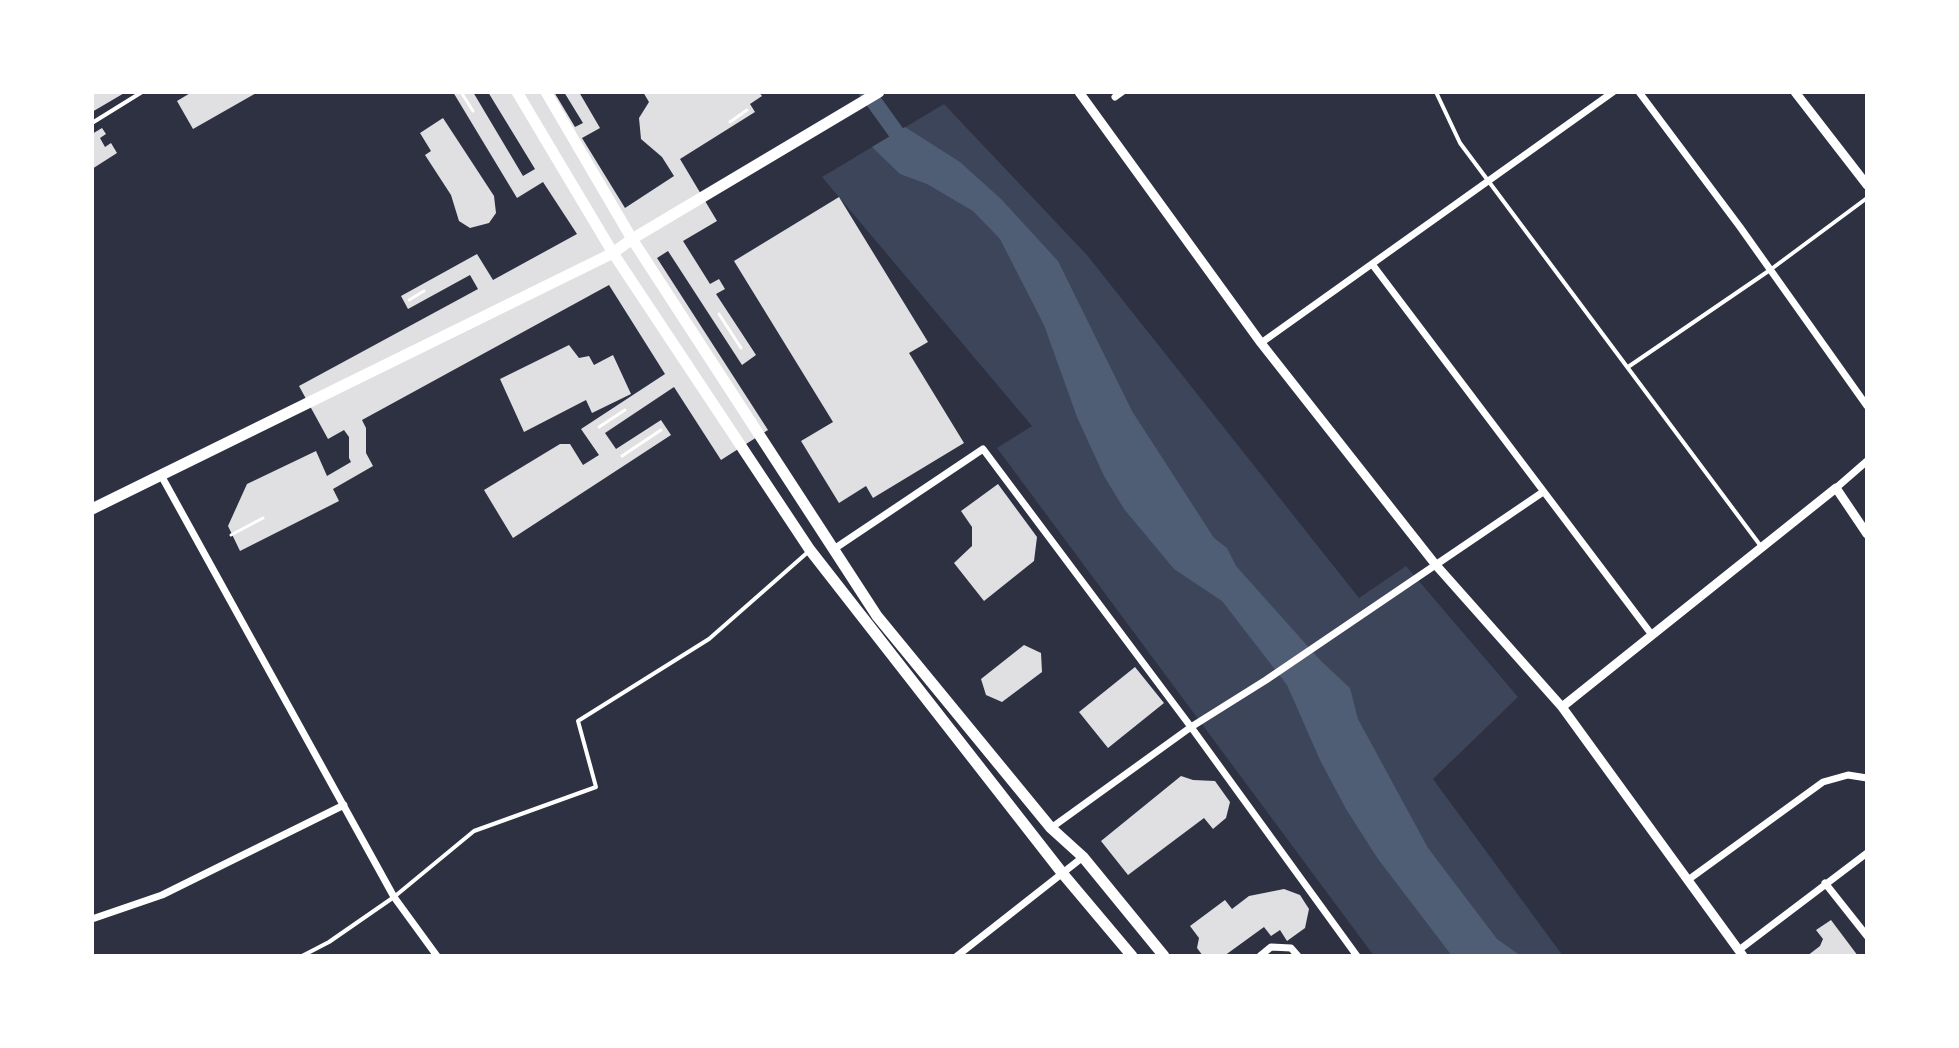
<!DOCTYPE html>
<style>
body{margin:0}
#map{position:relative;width:1959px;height:1048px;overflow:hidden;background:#2d3142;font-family:Signika,sans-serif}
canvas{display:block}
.frame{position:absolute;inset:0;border:94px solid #fff;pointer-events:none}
</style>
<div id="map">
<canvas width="1959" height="1048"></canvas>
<div class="frame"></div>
</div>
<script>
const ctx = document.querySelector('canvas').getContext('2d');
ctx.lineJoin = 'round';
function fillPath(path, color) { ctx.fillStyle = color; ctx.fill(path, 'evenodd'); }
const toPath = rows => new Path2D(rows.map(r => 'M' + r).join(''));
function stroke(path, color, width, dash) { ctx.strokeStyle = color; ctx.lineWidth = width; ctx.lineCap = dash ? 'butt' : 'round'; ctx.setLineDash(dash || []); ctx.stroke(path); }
const green = toPath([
 [944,104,1087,255,1359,598,1406,566,1518,697,1433,779,1563,956,1374,956,997,448,1032,426,822,177]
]);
const water = toPath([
 [905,127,960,162,1001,199,1058,261,1132,411,1214,538,1227,548,1236,566,1321,661,1350,688,1358,719,1428,848,1497,939,1521,956,1452,956,1378,859,1346,809,1320,760,1287,685,1222,601,1174,569,1124,509,1104,476,1077,417,1044,325,1000,239,973,211,927,184,900,174,872,147]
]);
const canal = toPath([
 [867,92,908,149]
]);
const building = toPath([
 [92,92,126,92,92,112],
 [192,92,258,92,193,129,177,101],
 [453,92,473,92,523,176,535,169,488,92,554,92,575,127,583,123,564,92,579,92,600,128,582,138,625,208,674,176,662,157,641,139,639,118,649,102,643,92,759,92,762,96,750,104,755,112,680,159,717,221,683,241,710,284,719,279,725,289,716,294,756,355,742,365,668,251,657,258,768,430,721,460,674,387,605,433,616,449,661,420,671,435,513,538,484,490,560,444,570,444,583,465,599,455,581,429,665,374,609,285,362,420,366,428,366,453,373,466,333,489,339,501,240,551,228,526,247,484,316,451,327,476,351,462,349,458,349,437,344,430,328,439,299,386,478,289,470,275,408,309,401,296,477,254,493,280,577,234,543,182,517,198],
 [443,118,494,196,496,213,489,223,470,228,459,221,451,195,425,155,431,151,420,133],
 [102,128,106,134,100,138,105,147,111,143,117,153,92,169,92,134],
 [839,197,928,342,909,353,964,443,873,498,866,486,839,503,801,441,833,422,734,261],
 [569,345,579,358,589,356,594,365,613,355,631,394,592,413,586,400,524,432,500,379],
 [998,484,1037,537,1034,561,984,601,954,563,972,546,972,527,961,511],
 [1024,645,1041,653,1042,672,1002,702,986,695,981,679],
 [1135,667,1164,703,1108,748,1079,712],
 [1181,776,1193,780,1215,781,1230,802,1226,818,1213,829,1204,818,1128,875,1101,841],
 [1284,889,1300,895,1309,909,1305,928,1287,941,1280,930,1271,936,1264,927,1224,956,1203,956,1197,948,1199,938,1190,926,1225,900,1232,909,1249,896],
 [1831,920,1858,956,1807,956,1820,946,1823,939,1816,930]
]);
const path = toPath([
 [461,92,473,111],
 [730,122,747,110],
 [409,300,424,291],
 [719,314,741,348],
 [599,427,625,410],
 [622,456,661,430],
 [231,535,263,518]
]);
const service = toPath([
 [1436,92,1460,143,1760,545],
 [92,123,142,92],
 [1628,367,1770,270,1867,198],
 [302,956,329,942,394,897,474,831,596,787,578,721,709,639,808,552]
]);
const minor = toPath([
 [1639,92,1740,227,1867,406],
 [1115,97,1122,92],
 [1372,264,1652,635],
 [1261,343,1613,92],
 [162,477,394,897,437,956],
 [1836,488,1867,461],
 [834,549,983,449,1191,727,1357,956],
 [1051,828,1191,727,1266,680,1543,492],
 [1688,880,1823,782,1848,775,1867,778],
 [1825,883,1867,936],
 [92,919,162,895,344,805],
 [1739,950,1867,853],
 [957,956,1083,857],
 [1260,956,1271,947,1291,948,1298,956]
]);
const tertiary = toPath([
 [1079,92,1261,343,1435,564,1562,707,1743,956],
 [1795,92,1867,185],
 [1562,707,1836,488,1867,534]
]);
const secondary = toPath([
 [517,92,613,253,810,550,1063,874,1132,956],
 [546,92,632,239,877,616,1051,828,1083,857,1164,956],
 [92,509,613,253,632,239,879,92]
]);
fillPath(green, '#3c4559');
fillPath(water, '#4f5d75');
stroke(canal, '#4f5d75', 16);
fillPath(building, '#e0e0e3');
stroke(path, '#fff', 3);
stroke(service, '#fff', 4);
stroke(minor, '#fff', 7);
stroke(tertiary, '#fff', 9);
stroke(secondary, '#fff', 11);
</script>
